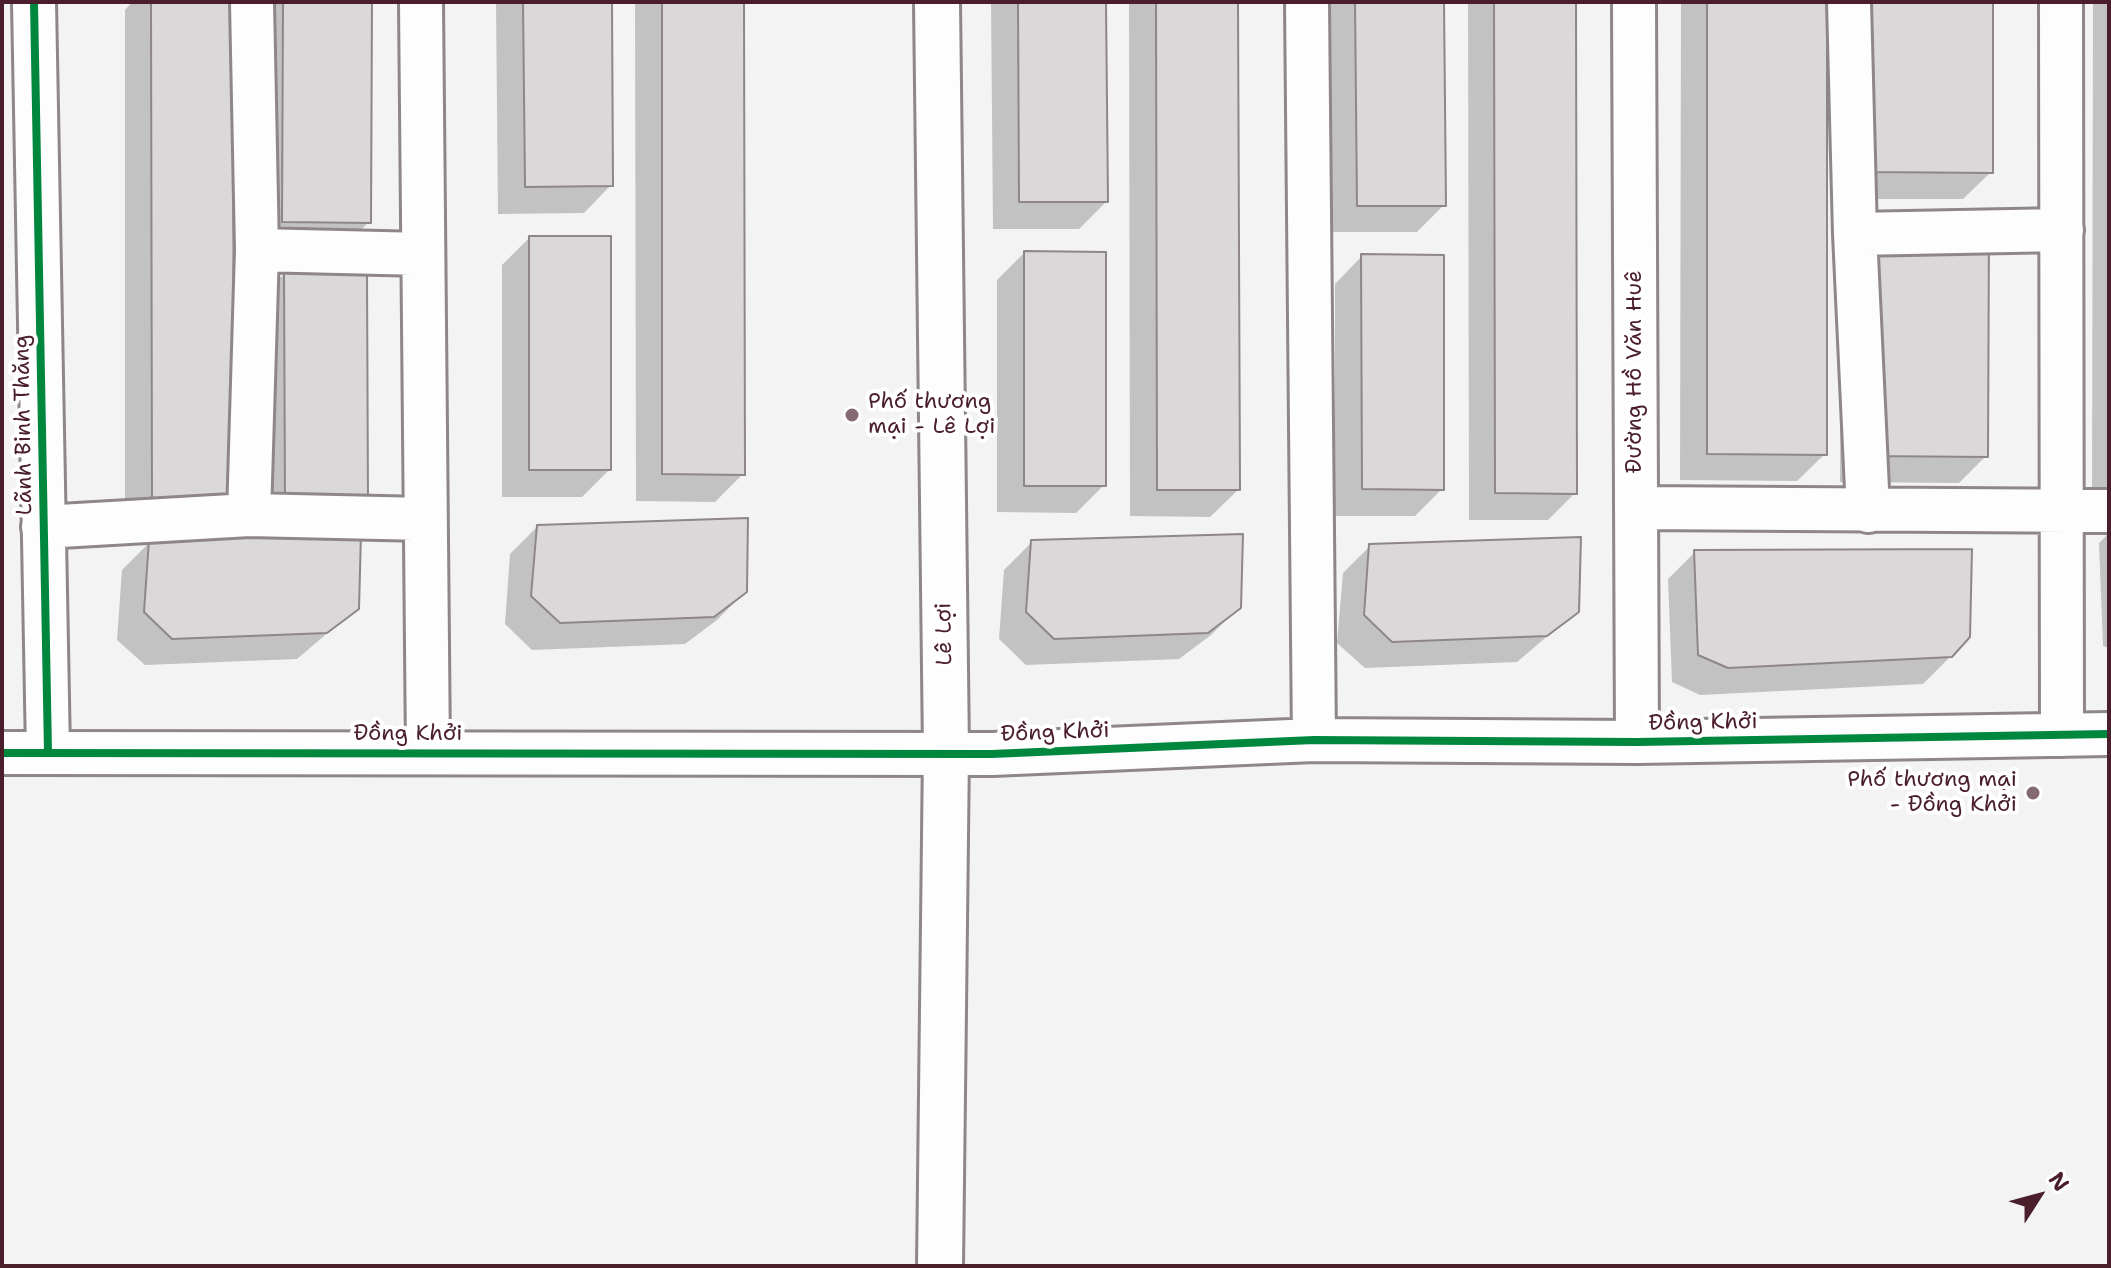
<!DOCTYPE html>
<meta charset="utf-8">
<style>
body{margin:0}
#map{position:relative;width:2111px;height:1268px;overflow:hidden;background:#f3f3f3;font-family:"Shantell Sans",sans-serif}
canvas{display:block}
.frame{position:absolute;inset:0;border:4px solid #4a1f2b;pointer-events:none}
.north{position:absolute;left:1999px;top:1156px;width:80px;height:80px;-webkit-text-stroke:6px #fff;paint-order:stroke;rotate:54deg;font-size:22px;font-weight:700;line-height:32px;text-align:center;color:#4a1f2b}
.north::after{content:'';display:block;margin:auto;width:28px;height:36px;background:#4a1f2b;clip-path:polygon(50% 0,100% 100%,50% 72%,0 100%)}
</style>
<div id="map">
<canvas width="2111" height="1268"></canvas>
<div class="frame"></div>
<div class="north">N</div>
</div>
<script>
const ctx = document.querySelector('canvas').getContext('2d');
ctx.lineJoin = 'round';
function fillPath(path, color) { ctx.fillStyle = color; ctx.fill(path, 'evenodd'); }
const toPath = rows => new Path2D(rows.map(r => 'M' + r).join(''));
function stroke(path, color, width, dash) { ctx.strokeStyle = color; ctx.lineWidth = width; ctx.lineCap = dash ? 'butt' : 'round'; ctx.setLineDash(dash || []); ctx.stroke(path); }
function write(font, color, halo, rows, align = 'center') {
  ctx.font = font + ' "Shantell Sans",sans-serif'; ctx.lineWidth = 8; ctx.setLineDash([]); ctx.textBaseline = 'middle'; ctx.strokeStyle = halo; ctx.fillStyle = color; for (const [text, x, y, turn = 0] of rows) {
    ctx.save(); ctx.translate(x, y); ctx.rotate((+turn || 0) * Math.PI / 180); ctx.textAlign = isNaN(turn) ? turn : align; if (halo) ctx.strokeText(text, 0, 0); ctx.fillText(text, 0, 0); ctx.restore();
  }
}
const shadow = toPath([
 [132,2,231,2,232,508,125,535,125,10],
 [265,2,370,2,369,222,341,249,256,248],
 [496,2,610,2,611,185,584,213,498,214],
 [635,2,742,2,743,474,715,502,636,501],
 [991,2,1104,2,1106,202,1079,229,993,229],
 [1129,2,1236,2,1238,490,1210,517,1130,516],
 [1328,2,1442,2,1444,205,1417,232,1331,232],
 [1468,2,1574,2,1575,493,1548,520,1469,520],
 [1681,2,1825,2,1825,454,1797,481,1680,480],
 [1991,2,1991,172,1963,199,1843,199],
 [2093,2,2109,2,2109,504,2092,504],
 [529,238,609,470,582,497,502,497,502,265],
 [1024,253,1104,485,1076,513,997,512,997,280],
 [1841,253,1986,456,1959,483,1840,482],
 [1362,256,1442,489,1415,516,1335,516,1335,284],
 [285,273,335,536,357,608,297,659,145,665,117,640,122,570,150,542,332,536,258,532,257,301],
 [537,527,745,592,717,620,685,644,532,650,505,624,510,554],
 [2109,533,2109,648,2103,646,2099,543],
 [1032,542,1239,607,1211,635,1179,659,1026,665,999,639,1004,570],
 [1370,546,1577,611,1517,662,1365,668,1337,643,1343,573],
 [1695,552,1951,656,1923,684,1700,695,1672,682,1668,579]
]);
const building = toPath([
 [151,2,233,2,234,509,152,509,151,2],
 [283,2,372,2,371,223,282,222,283,2],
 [523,2,612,2,613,186,525,187,523,2],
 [662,2,744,2,745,475,662,474,662,2],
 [1018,2,1106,2,1108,202,1019,202,1018,2],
 [1156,2,1238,2,1240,490,1157,490,1156,2],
 [1355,2,1444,2,1446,206,1357,206,1355,2],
 [1494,2,1576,2,1577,494,1495,493,1494,2],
 [1707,2,1827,2,1827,455,1707,454,1707,2],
 [1869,2,1993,2,1993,173,1869,172,1869,2],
 [1867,224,1989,224,1988,457,1867,456,1867,224],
 [529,236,611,236,611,470,529,470,529,236],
 [1024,251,1106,252,1106,486,1024,486,1024,251],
 [1361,254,1444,255,1444,490,1362,489,1361,254],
 [284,271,367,272,368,506,285,506,284,271],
 [748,518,747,592,714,617,560,623,531,596,537,525,748,518],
 [361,533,359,609,327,633,172,639,144,612,149,540,361,533],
 [1243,534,1241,608,1208,633,1054,639,1026,612,1031,540,1243,534],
 [1581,537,1579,612,1547,636,1392,642,1364,615,1369,544,1581,537],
 [1972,549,1970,637,1952,657,1728,668,1698,655,1694,550,1972,549]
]);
const minor = toPath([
 [34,2,48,752],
 [421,2,428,752],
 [1307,2,1314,740],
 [1634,2,1637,742],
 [1849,2,1855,234,1868,511],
 [2061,2,2062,735],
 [1855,234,2062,230],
 [257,250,423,254],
 [1636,508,2109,511],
 [249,515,257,250,252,2],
 [43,527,249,515,425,519],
 [2,753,992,754,1314,740,1637,742,2109,734]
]);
const major = toPath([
 [937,2,946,751,940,1266]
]);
const cycleway = toPath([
 [34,2,48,752],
 [2,753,992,754,1314,740,1637,742,2109,734]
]);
const markers = [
 [852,415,8,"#856971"],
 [2033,793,8,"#856971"]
];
const streetNames = [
 ["Đường Hồ Văn Huê",1635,372,-90],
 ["Lãnh Binh Thăng",24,425,-91],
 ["Lê Lợi",945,634,-91],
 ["Đồng Khởi",1703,723,-1],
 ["Đồng Khởi",1055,733,-2],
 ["Đồng Khởi",408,734]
];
const poiNames = [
 ["Phố thương",868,402],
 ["mại - Lê Lợi",868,427],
 ["Phố thương mại",2017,780,"right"],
 ["- Đồng Khởi",2017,805,"right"]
];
fillPath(shadow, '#0003');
fillPath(building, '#dad8d9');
stroke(building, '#8e8688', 2);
stroke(minor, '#8e8688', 48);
stroke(major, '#8e8688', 50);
stroke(minor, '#fdfdfd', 42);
stroke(major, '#fdfdfd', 44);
stroke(cycleway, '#00873e', 8);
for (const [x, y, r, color] of markers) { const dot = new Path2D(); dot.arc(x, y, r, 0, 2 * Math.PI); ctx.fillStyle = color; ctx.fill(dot); stroke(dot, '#fff', 3); }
write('22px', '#4a1f2b', '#fff', streetNames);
write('22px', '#4a1f2b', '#fff', poiNames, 'left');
</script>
